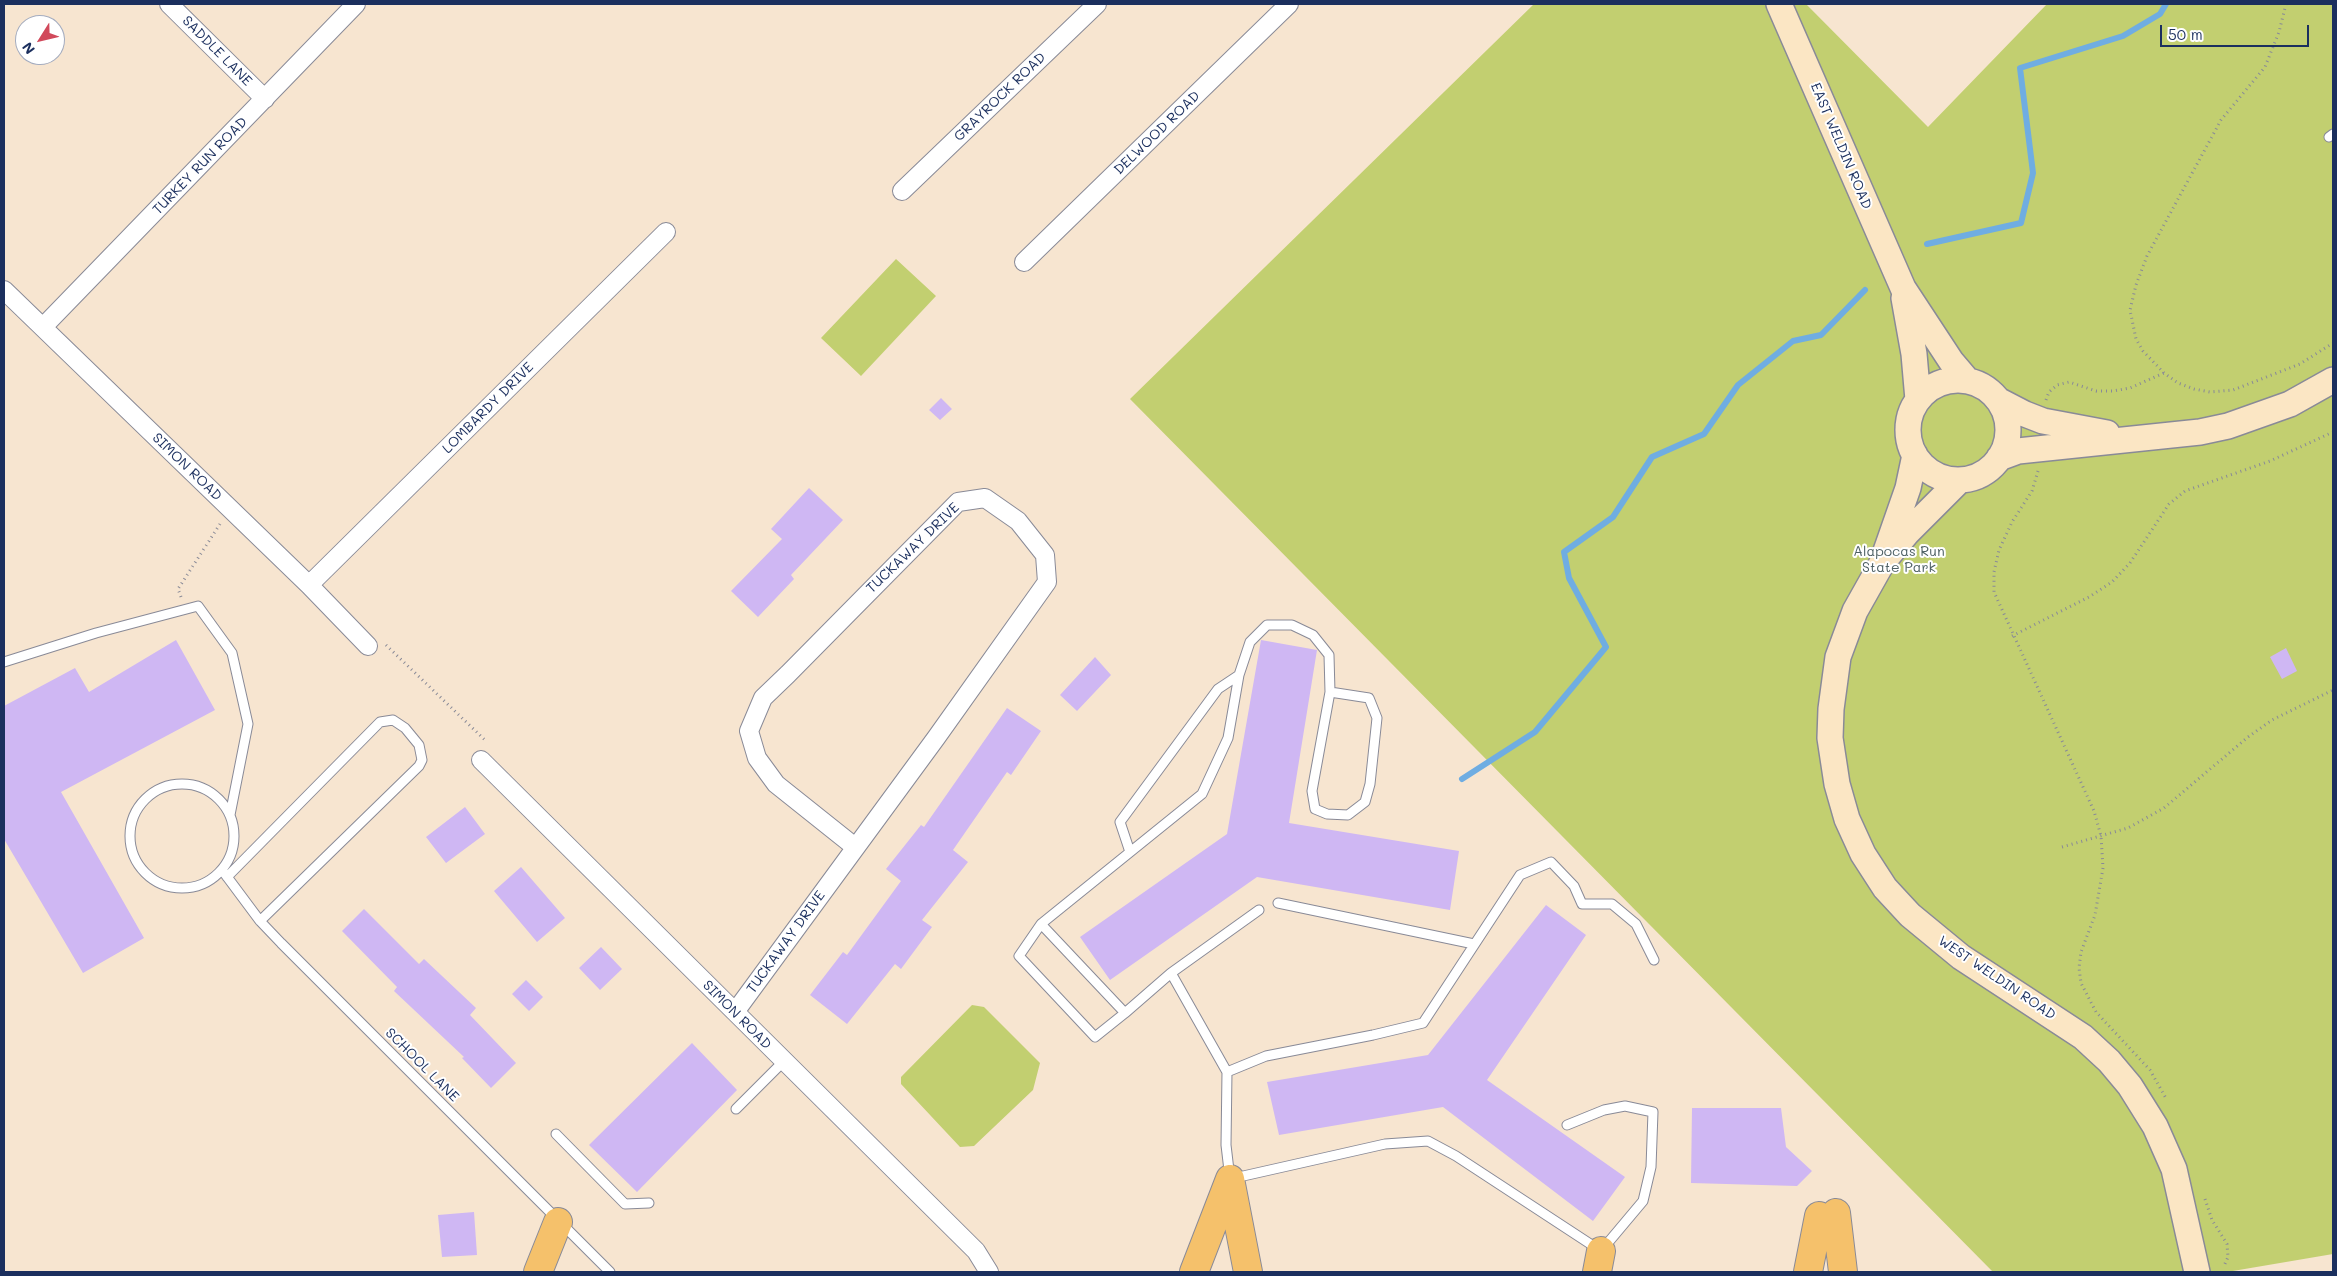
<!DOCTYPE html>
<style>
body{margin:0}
#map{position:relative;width:2337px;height:1276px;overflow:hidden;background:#f7e5d0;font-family:Mali,sans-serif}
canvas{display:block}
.frame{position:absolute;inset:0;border:5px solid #1b2f5e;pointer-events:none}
.north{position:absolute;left:15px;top:15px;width:50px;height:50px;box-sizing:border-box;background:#fff;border:1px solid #a4acbf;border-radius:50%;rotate:234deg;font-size:14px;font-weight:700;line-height:20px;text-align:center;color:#1b2f5e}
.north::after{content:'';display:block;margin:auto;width:18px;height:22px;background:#d1495b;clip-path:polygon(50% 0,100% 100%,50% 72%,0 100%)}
.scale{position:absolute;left:2160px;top:25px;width:149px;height:22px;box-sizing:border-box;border:2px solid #1b2f5e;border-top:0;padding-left:6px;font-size:15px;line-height:18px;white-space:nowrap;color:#1b2f5e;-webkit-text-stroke:4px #fff;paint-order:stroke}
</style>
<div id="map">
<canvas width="2337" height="1276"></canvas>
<div class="frame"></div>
<div class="north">N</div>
<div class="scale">50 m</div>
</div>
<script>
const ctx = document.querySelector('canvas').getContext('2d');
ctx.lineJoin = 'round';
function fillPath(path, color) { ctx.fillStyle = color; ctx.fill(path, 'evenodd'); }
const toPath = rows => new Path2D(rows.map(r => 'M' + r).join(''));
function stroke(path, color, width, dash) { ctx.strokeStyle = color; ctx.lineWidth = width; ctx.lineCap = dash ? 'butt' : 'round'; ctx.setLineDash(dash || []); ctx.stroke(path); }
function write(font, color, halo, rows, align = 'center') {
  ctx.font = font + ' Mali,sans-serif'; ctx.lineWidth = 4; ctx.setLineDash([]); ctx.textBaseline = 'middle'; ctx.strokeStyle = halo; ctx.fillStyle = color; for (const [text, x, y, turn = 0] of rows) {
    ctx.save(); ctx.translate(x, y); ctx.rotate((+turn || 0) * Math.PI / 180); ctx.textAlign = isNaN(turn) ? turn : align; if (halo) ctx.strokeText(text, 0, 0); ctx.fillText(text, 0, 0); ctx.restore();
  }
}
const green = toPath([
 [1534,4,1806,4,1928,127,2047,4,2333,4,2333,1254,2227,1272,1993,1272,1130,399],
 [896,259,936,296,861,376,821,338],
 [972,1005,984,1007,1040,1063,1033,1090,974,1146,960,1147,901,1084,901,1077]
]);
const stream = toPath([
 [1927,244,2021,223,2033,173,2020,68,2123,36,2160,14,2166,4],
 [1462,779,1535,732,1606,647,1569,578,1564,552,1613,517,1652,457,1704,434,1738,385,1793,341,1821,335,1865,290]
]);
const building = toPath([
 [941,398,952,409,940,420,929,410],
 [809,488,843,520,791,575,794,579,758,617,731,591,782,539,771,529],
 [176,640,215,710,61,792,144,938,83,973,4,839,4,706,75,668,89,692],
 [1261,640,1317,650,1289,823,1459,851,1450,910,1257,877,1110,980,1080,937,1227,834],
 [2286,648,2297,671,2282,679,2270,657],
 [1095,657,1111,675,1077,711,1060,695],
 [1007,708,1041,731,1011,775,1007,772,953,850,968,862,922,920,932,927,901,969,895,964,847,1024,810,995,843,952,847,955,901,881,886,869,921,825,924,827],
 [465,807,485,834,446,863,426,837],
 [521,867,565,918,537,942,494,891],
 [1546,905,1586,935,1487,1080,1625,1177,1593,1221,1443,1107,1279,1135,1267,1082,1428,1055],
 [364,909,419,964,424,959,476,1008,470,1015,516,1063,491,1088,462,1058,464,1057,394,991,397,987,342,931],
 [601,947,622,969,600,990,579,968],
 [526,980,543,997,529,1011,512,994],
 [692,1043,737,1090,637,1192,589,1145],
 [1692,1108,1781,1108,1786,1147,1812,1171,1797,1186,1691,1183],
 [474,1212,477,1255,442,1257,438,1215]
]);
const path = toPath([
 [2286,4,2279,32,2265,67,2221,120,2147,256,2136,285,2130,310,2136,339,2143,351,2164,373,2178,383,2194,389,2210,392,2233,390,2300,364,2333,343],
 [2046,400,2049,392,2057,385,2069,382,2096,391,2113,391,2130,388,2164,373],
 [2038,471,2032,491,2012,522,1999,550,1994,572,1994,592,2094,811,2101,836,2103,868,2095,915,2081,952,2079,968,2081,983,2096,1012,2150,1070,2167,1100],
 [181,597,178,589,220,524],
 [2012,636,2089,597,2112,582,2130,563,2169,504,2185,491,2270,461,2333,432],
 [386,645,486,741],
 [2062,847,2128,828,2164,808,2248,737,2272,720,2333,690],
 [2205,1199,2212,1220,2227,1244,2228,1257,2224,1266]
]);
const lane = toPath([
 [2329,137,2333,134],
 [4,662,96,633,198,606,232,653,248,724,230,815],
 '130 836a52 52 0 1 1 104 0a52 52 0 1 1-104 0Z',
 [1130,852,1120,822,1218,689,1239,675],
 [222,870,260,921,281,943,610,1272],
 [227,877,380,722,393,720,405,728,419,745,422,760,419,766,260,921],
 [1278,903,1474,944],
 [1259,910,1171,973,1125,1013,1041,924,1202,794,1228,738,1239,675,1250,642,1267,625,1292,625,1313,635,1329,655,1330,692,1312,791,1315,809,1327,814,1348,815,1365,802,1370,784,1377,718,1369,698,1330,692],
 [1041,924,1019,956,1095,1037,1125,1013],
 [1171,973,1227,1072],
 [736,1109,784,1061],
 [1567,1125,1604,1110,1625,1106,1653,1112,1651,1167,1643,1201,1601,1251,1456,1156,1428,1141,1385,1144,1230,1179,1226,1145,1227,1072,1266,1056,1373,1035,1423,1023,1520,875,1551,862,1574,886,1582,904,1612,904,1636,924,1654,960],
 [556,1134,625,1204,649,1203]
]);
const street = toPath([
 [169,4,265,99],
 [902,191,1097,4],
 [1024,262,1289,4],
 [4,290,309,585,368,646],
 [43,327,356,4],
 [309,585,666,232],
 [481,760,976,1251,989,1272],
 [735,1012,936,738,1047,582,1045,555,1018,521,985,498,958,502,788,674,763,698,749,731,757,758,776,784,855,847]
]);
const secondary = toPath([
 [1779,4,1903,288,1951,361,1968,381],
 [1904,298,1914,354,1918,400],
 '1908 430a50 50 0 1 1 100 0a50 50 0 1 1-100 0Z',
 [1998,400,2025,414,2043,421,2107,433],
 [1999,458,2018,451,2200,432,2228,426,2290,404,2333,380],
 [1960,480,1907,533,1882,563,1855,611,1838,657,1831,709,1830,738,1837,784,1847,819,1863,854,1885,888,1910,915,1961,957,2083,1037,2109,1061,2130,1086,2155,1126,2174,1169,2197,1272],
 [1886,551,1908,488,1915,455]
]);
const primary = toPath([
 [1230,1179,1248,1272],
 [1836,1213,1843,1272],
 [538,1272,558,1222],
 [1194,1272,1230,1179],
 [1597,1272,1601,1251],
 [1808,1272,1819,1216]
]);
const streetNames = [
 ["SADDLE LANE",217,51,45],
 ["GRAYROCK ROAD",1000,97,-44],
 ["DELWOOD ROAD",1157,133,-44],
 ["EAST WELDIN ROAD",1841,146,67],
 ["TURKEY RUN ROAD",200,166,-46],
 ["LOMBARDY DRIVE",488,408,-45],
 ["SIMON ROAD",187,467,44],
 ["TUCKAWAY DRIVE",913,548,-44],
 ["TUCKAWAY DRIVE",786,942,-54],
 ["WEST WELDIN ROAD",1997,978,34],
 ["SIMON ROAD",737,1015,45],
 ["SCHOOL LANE",422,1065,45]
];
const parkNames = [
 ["Alapocas Run",1899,552],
 ["State Park",1899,568]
];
fillPath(green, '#c2cf70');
stroke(stream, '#6fade2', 6);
fillPath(building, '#cfb7f3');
stroke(lane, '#898a97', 11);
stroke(street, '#898a97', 20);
stroke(secondary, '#898a97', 28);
stroke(primary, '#898a97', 30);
stroke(path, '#898a97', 3, [1, 4]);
stroke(lane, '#fff', 9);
stroke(street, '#fff', 18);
stroke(secondary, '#fbe6c4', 25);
stroke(primary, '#f5c16b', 28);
write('14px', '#1b2f5e', '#fff', streetNames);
write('14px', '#4d5f63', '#fff', parkNames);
</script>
